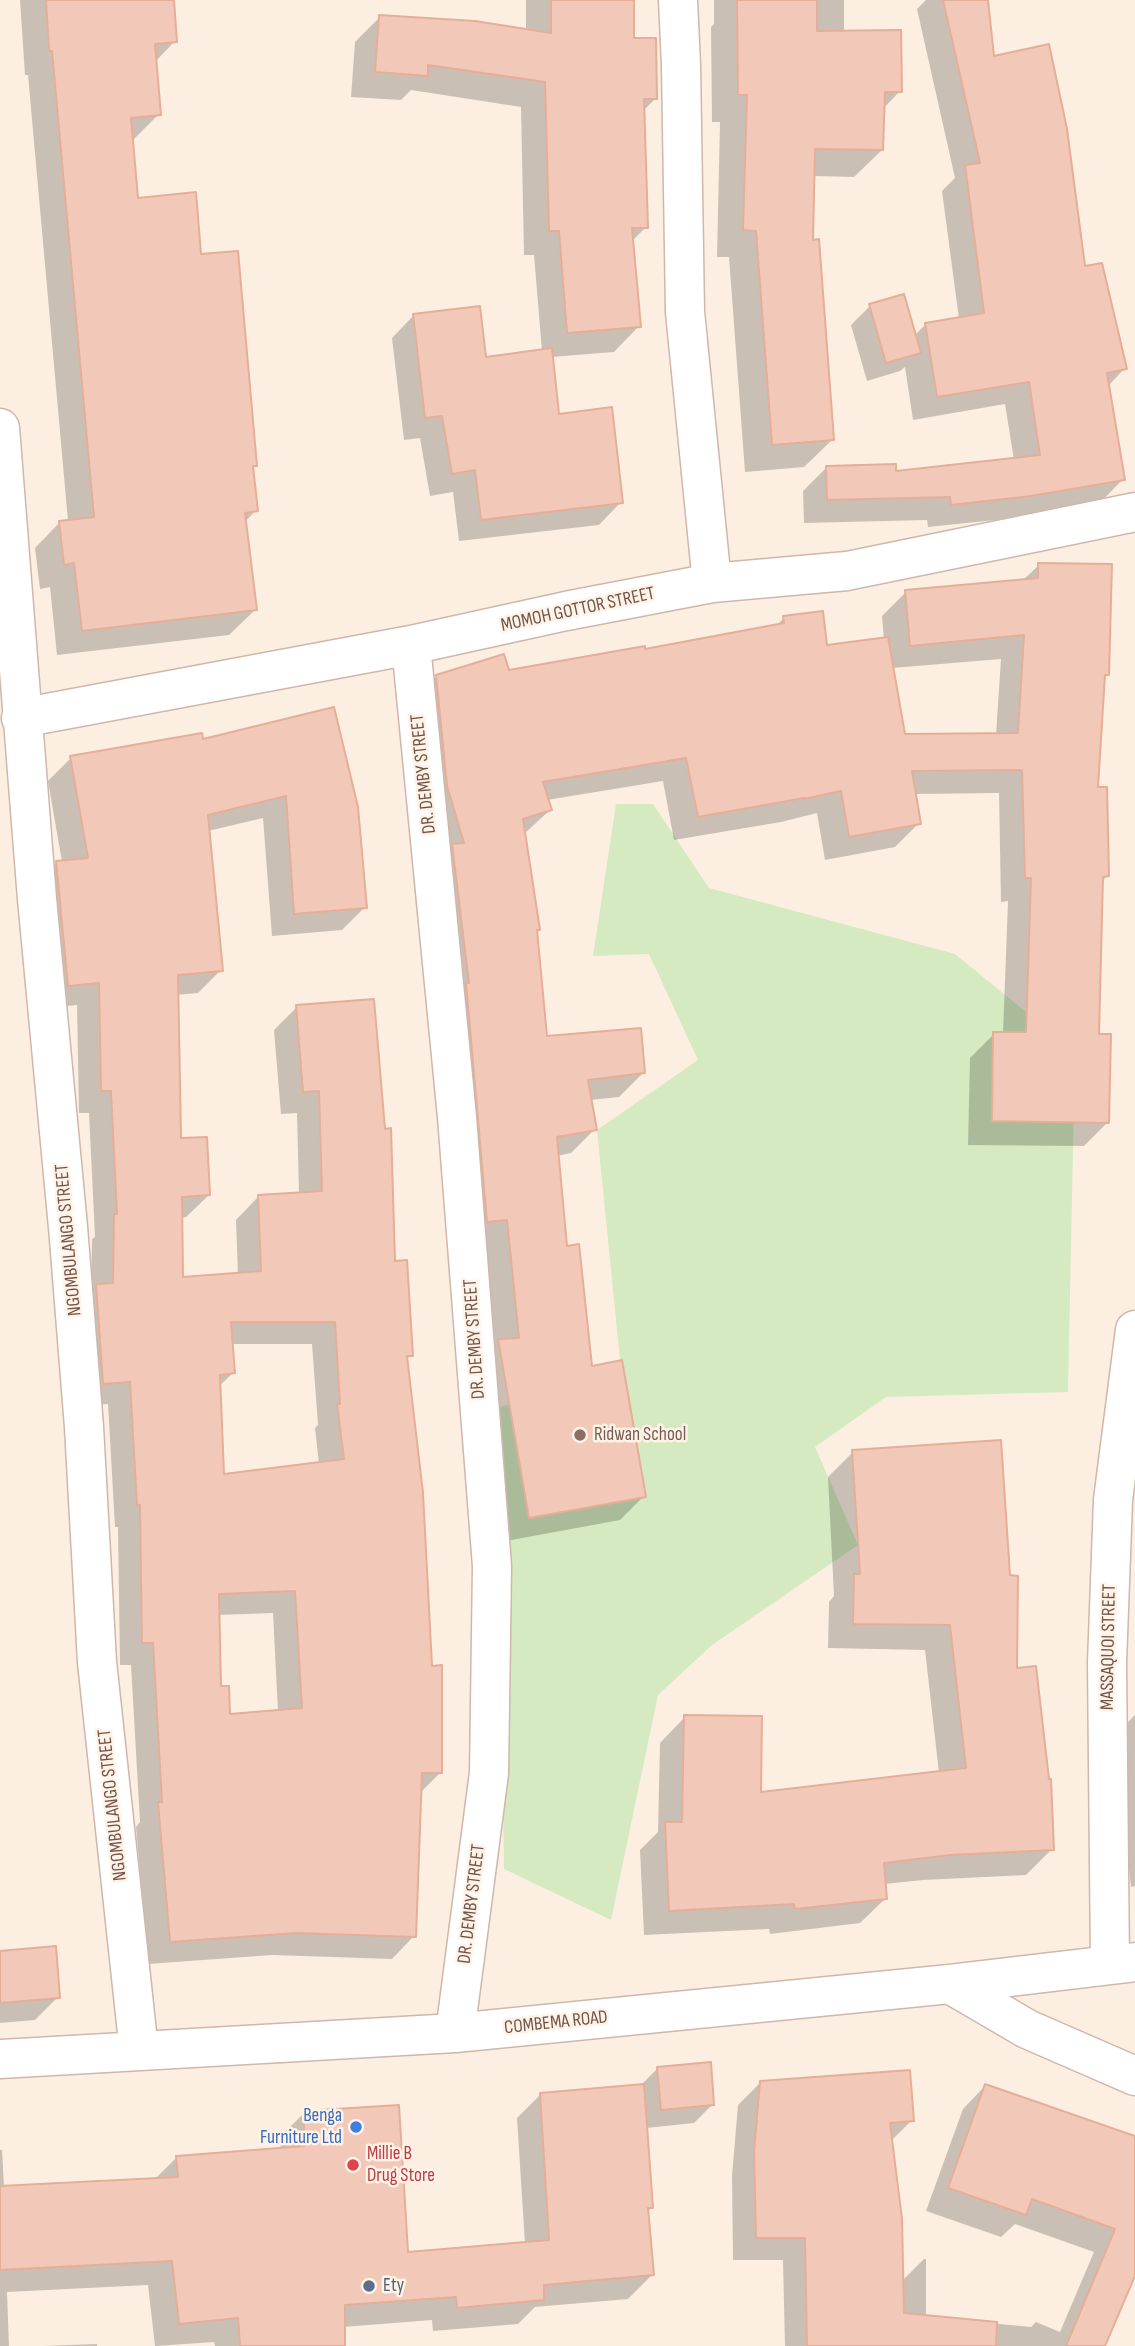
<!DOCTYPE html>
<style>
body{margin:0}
canvas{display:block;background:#fcefe1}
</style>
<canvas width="1135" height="2346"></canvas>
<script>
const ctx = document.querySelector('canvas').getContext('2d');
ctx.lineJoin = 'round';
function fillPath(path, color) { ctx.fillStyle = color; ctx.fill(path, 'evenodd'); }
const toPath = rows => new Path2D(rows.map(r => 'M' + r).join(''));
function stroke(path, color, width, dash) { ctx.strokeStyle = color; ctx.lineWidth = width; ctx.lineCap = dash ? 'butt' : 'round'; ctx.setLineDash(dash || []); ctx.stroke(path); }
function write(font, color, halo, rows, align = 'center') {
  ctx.font = font + ' "Sofia Sans Condensed",sans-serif'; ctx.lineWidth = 5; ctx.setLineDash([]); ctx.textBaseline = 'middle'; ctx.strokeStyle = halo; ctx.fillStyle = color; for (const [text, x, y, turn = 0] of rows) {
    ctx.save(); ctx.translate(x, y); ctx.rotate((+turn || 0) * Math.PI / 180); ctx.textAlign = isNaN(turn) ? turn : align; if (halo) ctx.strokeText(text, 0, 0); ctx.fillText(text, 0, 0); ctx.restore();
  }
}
const green = toPath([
 [616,804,653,804,709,888,955,954,1075,1052,1068,1392,886,1397,815,1447,858,1545,712,1645,658,1695,611,1920,504,1869,497,1408,621,1370,597,1130,698,1060,649,954,593,956]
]);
const shadow = toPath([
 [20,0,172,0,175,41,155,62,159,114,134,139,131,140,136,200,200,256,255,465,251,469,256,510,245,522,255,610,229,635,57,655,50,587,40,589,35,548,60,522,68,521,28,75,25,75],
 [526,0,633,0,632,39,656,98,643,111,646,227,631,242,639,326,614,352,551,357,558,416,621,502,599,525,459,541,453,492,430,496,420,438,404,440,392,338,414,315,484,359,542,351,534,255,524,255,521,107,411,90,401,100,351,97,355,42,380,17,526,31],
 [714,0,844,0,844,32,900,91,883,109,882,150,854,177,813,176,811,242,832,440,804,467,745,472,729,257,717,257,720,122,712,122,711,27,714,24],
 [926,0,986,0,993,58,1125,368,1108,386,1123,479,1100,503,1005,519,928,527,927,520,804,523,803,491,827,467,894,472,1014,460,1005,404,913,420,905,367,900,371,867,381,851,325,870,306,914,336,926,324,959,319,942,191,955,178,917,9],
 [1039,565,1108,674,1103,679,1096,789,1107,876,1101,882,1097,1035,1108,1122,1084,1146,968,1145,970,1058,994,1034,1003,1034,1008,901,1001,902,999,793,914,794,919,823,895,847,825,860,817,813,781,822,674,840,663,781,547,800,550,810,524,834,538,929,536,931,546,1038,643,1073,619,1097,590,1100,595,1129,571,1153,557,1156,565,1248,591,1368,644,1496,620,1520,506,1541,475,1365,494,1346,483,1243,413,701,437,677,507,672,644,651,776,626,784,618,826,647,884,640,882,616,906,592,1022,581],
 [1001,659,996,735,904,735,892,668],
 [333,710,365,907,342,930,272,936,263,818,208,831,221,970,198,993,176,995,180,1140,209,1195,186,1217,180,1218,181,1279,238,1275,236,1220,258,1197,299,1194,297,1113,281,1114,274,1030,297,1007,393,1263,411,1355,405,1361,440,1773,419,1794,414,1936,392,1959,272,1955,148,1964,136,1827,140,1822,131,1665,120,1665,118,1527,115,1527,108,1404,81,1406,91,1291,92,1239,95,1237,89,1113,79,1113,77,1005,46,1008,34,885,57,862,62,862,48,781,71,758,201,741],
 [231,1344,312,1344,318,1425,315,1428,319,1464,222,1476,218,1387,233,1373],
 [273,1613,278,1712,229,1716,219,1688,218,1615],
 [853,1452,1015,1670,1052,1849,1026,1875,923,1880,884,1884,886,1898,860,1923,770,1934,769,1929,644,1935,640,1850,658,1832,660,1743,685,1717,759,1794,939,1773,925,1650,828,1648,829,1602,834,1596,828,1477],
 [1135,1715,1135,1886,1131,1887,1125,1831,1128,1722],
 [0,1953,58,1997,35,2020,0,2023],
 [658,2068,713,2104,694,2123,646,2128,652,2207,646,2213,652,2275,628,2299,535,2307,518,2324,433,2331,432,2320,343,2327,343,2346,215,2346,214,2342,155,2346,148,2285,7,2292,9,2346,0,2346,0,2150,2,2150,4,2187,154,2180,177,2157,281,2150,280,2137,304,2113,406,2254,525,2244,517,2118,541,2094,640,2086],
 [761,2082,912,2120,891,2141,902,2281,924,2259,926,2259,926,2317,1031,2327,1036,2322,1060,2332,1094,2252,1015,2224,1001,2237,926,2211,963,2109,985,2086,1135,2139,1135,2271,1103,2346,785,2346,783,2260,733,2260,732,2176,738,2105],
 [97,2344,97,2346,42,2346]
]);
const building = toPath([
 [46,0,174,0,177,42,155,44,161,115,131,118,138,198,196,192,201,254,238,251,257,466,253,466,258,511,245,513,257,610,82,631,74,563,64,565,59,521,94,517,52,51,49,51,46,0],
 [551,0,634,0,634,38,656,38,657,99,644,99,648,228,632,228,641,327,567,333,559,231,549,231,545,82,428,65,428,76,375,72,379,15,475,21,551,33,551,0],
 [737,0,817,0,817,31,901,30,902,92,885,92,883,150,815,149,813,240,819,239,834,440,772,445,756,231,743,230,747,95,738,95,737,0],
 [943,0,988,0,994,56,1049,44,1067,129,1085,266,1102,263,1127,369,1107,373,1125,480,1031,496,951,505,950,497,827,500,826,466,896,464,896,471,1040,455,1029,382,937,397,925,323,984,313,965,165,980,163,943,0],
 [904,294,921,353,886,363,869,304,904,294],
 [480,306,486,357,552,348,559,414,612,407,623,503,481,520,475,470,452,474,442,416,425,418,413,314,480,306],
 [1038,563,1112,564,1109,675,1105,675,1098,787,1107,787,1109,876,1103,877,1099,1034,1111,1034,1109,1123,992,1121,993,1032,1026,1032,1031,878,1025,878,1022,770,912,771,921,824,849,837,841,791,804,799,804,798,698,817,686,758,543,782,552,810,523,819,540,930,537,930,547,1036,641,1028,645,1073,588,1080,597,1130,557,1137,567,1246,579,1244,592,1366,622,1360,646,1497,529,1518,498,1339,519,1338,507,1220,487,1222,466,983,469,983,452,844,464,843,447,786,436,675,504,654,509,670,645,646,645,649,784,623,783,616,823,611,827,645,888,637,905,734,1018,733,1024,635,910,646,905,590,1038,578,1038,563],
 [334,707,358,807,367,908,294,914,286,796,208,815,223,971,178,975,181,1138,207,1137,210,1195,182,1197,183,1277,261,1271,258,1195,322,1191,319,1091,303,1092,296,1005,374,999,385,1129,391,1128,395,1261,407,1260,413,1356,407,1356,423,1493,432,1666,442,1665,442,1773,422,1773,416,1937,296,1933,170,1942,158,1802,162,1802,153,1643,142,1643,140,1505,137,1505,130,1382,103,1384,96,1284,113,1283,114,1214,117,1214,111,1091,101,1091,99,983,68,986,56,861,88,858,70,756,202,733,203,739,334,707],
 [231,1322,335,1322,340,1404,337,1404,344,1459,224,1474,220,1375,235,1373,231,1322],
 [295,1591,302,1708,230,1714,229,1686,221,1686,219,1594,295,1591],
 [1001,1440,1010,1575,1018,1576,1017,1668,1036,1666,1049,1779,1051,1779,1054,1850,950,1855,884,1863,887,1899,795,1909,794,1904,669,1911,665,1822,682,1822,684,1715,762,1716,761,1792,966,1768,950,1625,853,1624,854,1574,860,1574,852,1450,1001,1440],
 [56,1946,60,1998,0,2003,0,1951,56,1946],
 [711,2062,714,2105,661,2110,657,2067,711,2062],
 [910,2070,914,2121,890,2123,902,2219,904,2313,997,2322,996,2346,807,2346,805,2238,756,2238,754,2152,760,2081,910,2070],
 [644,2084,653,2208,648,2208,654,2275,544,2285,544,2300,457,2308,456,2297,345,2305,345,2346,240,2346,238,2318,179,2324,172,2261,0,2270,0,2186,178,2177,176,2156,305,2146,303,2111,399,2105,408,2252,549,2240,540,2093,644,2084],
 [985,2084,1135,2136,1135,2276,1105,2346,1066,2346,1115,2229,1032,2199,1026,2215,948,2188,985,2084]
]);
const minor = toPath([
 [678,0,681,65,685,312,712,583],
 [0,428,37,899,68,1227,84,1427,97,1662,139,2051],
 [411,645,457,1117,492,1566,489,1773,455,2033],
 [21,718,411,645,566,611,712,583,847,571,1135,512],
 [1110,1965,1107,1663,1113,1500,1135,1330],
 [950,1984,1027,2029,1135,2076],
 [0,2059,455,2033,950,1984,1135,1962]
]);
const markers = [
 [580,1435,7,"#8d6e63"],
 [356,2127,7,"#3f7fe0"],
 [353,2165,7,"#e0444e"],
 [369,2286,7,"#5c6f8a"]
];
const streetNames = [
 ["MOMOH GOTTOR STREET",578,610,-12],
 ["DR. DEMBY STREET",424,774,-96],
 ["NGOMBULANGO STREET",69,1240,-95],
 ["DR. DEMBY STREET",475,1339,-94],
 ["MASSAQUOI STREET",1109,1647,-89],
 ["NGOMBULANGO STREET",113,1805,-96],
 ["DR. DEMBY STREET",472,1904,-83],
 ["COMBEMA ROAD",556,2023,-6]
];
const educationNames = [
 ["Ridwan School",594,1435]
];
const shopNames = [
 ["Benga",342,2116],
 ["Furniture Ltd",342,2138]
];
const healthNames = [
 ["Millie B",367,2154],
 ["Drug Store",367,2176]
];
const serviceNames = [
 ["Ety",383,2286]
];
fillPath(green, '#d5eac0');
fillPath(shadow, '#0003');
fillPath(building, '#f2c9b8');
stroke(building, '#e5ae99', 2);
stroke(minor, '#cfb7ab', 41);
stroke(minor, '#fff', 38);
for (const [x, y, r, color] of markers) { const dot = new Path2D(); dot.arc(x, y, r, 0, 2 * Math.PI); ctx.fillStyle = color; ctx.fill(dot); stroke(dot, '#fff3e7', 2.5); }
write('19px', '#735348', '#fff3e7', streetNames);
write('19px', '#785e54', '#fff3e7', educationNames, 'left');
write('19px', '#366cbe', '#fff3e7', shopNames, 'right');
write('19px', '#be3a42', '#fff3e7', healthNames, 'left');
write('19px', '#4e5e75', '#fff3e7', serviceNames, 'left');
</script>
